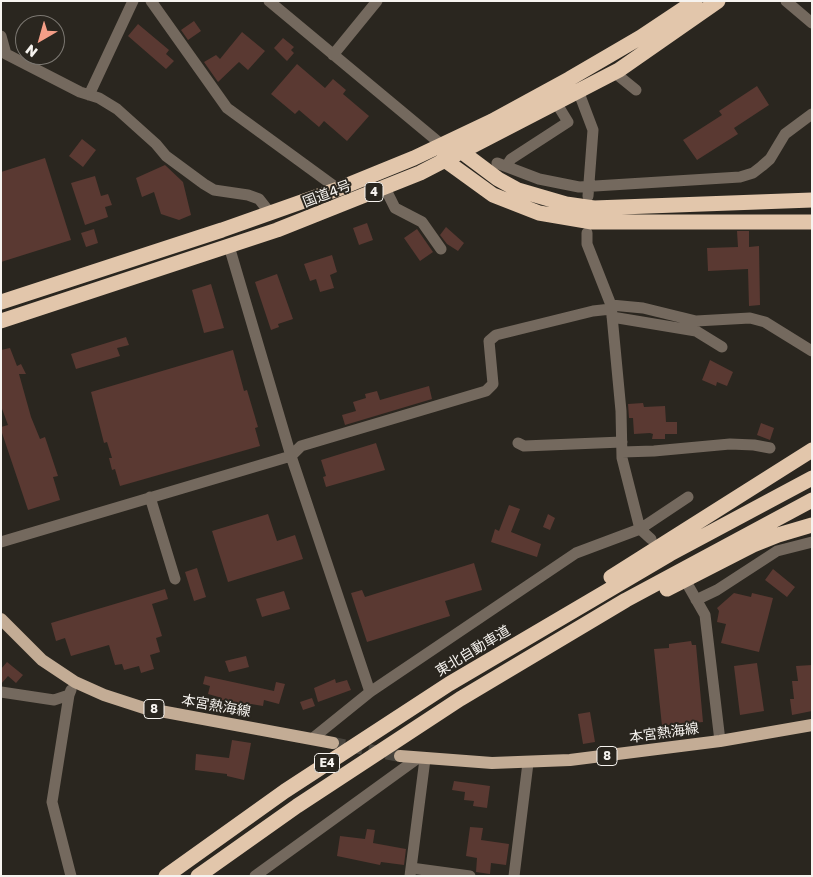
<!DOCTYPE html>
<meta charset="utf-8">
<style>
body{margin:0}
#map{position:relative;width:813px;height:877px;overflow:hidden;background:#2a261f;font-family:"Golos Text",sans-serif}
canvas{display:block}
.frame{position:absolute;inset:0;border:2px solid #f6f3ef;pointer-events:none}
.north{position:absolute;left:15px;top:15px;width:50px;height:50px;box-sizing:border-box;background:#2a261f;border:1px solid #7c7872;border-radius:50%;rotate:218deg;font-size:14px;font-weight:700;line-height:20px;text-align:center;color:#f6f3ef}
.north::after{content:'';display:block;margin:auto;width:18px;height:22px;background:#f49e87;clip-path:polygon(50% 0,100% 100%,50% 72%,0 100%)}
</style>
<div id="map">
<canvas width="813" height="877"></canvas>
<div class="frame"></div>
<div class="north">N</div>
</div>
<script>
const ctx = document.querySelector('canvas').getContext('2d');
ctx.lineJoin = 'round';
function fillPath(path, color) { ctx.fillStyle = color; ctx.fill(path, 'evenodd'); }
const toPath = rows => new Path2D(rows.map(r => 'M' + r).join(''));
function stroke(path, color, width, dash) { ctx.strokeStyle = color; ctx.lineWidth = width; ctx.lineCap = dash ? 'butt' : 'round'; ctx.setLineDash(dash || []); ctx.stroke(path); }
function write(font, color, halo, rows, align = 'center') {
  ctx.font = font + ' "Golos Text","Noto Sans JP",sans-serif'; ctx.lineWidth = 4; ctx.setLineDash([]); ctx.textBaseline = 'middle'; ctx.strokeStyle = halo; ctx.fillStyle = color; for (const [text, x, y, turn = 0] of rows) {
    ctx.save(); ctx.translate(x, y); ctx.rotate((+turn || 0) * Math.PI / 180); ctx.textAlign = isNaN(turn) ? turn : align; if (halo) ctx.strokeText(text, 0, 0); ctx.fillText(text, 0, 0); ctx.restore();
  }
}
const building = toPath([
 [194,21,201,31,188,40,181,30],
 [138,24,169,50,166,54,174,61,166,69,128,36],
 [242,32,265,51,248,70,239,62,218,82,204,62,216,55,220,59],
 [283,38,294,47,291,50,294,53,287,61,274,48],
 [297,64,325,88,333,79,346,90,343,94,369,116,347,141,324,121,319,127,299,110,295,114,271,94],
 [757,86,769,105,734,128,738,134,697,160,683,140,722,115,719,111],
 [82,139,96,150,83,167,69,156],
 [45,158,71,240,1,262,1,172],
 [165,165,183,182,191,215,179,220,161,214,154,192,142,197,136,178],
 [95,176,101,196,108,194,112,205,105,207,108,217,85,225,71,183],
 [367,223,373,240,359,245,353,228],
 [446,227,464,243,458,251,447,244,440,235],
 [94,229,98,243,86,247,81,233],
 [417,229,433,252,420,261,404,238],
 [737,231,749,231,749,247,759,246,760,305,749,306,748,269,708,271,707,248,738,247],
 [332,255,337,272,330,275,334,288,320,292,316,279,310,281,304,264],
 [277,274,293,319,278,324,279,327,271,330,255,282],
 [211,284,224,328,204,333,192,290],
 [126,337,129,345,117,348,120,356,76,369,71,354],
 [10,348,17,366,21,364,26,374,19,374,31,417,40,439,45,437,58,476,53,477,60,500,28,510,1,430,1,427,8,425,1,406,1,350],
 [233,350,244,391,247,390,258,427,255,428,260,446,120,486,115,469,112,470,109,458,112,458,107,442,104,443,91,392],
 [710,360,733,372,727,386,717,382,716,386,702,380],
 [429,386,432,399,345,425,342,415,356,411,353,402,366,398,365,394,377,391,380,400],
 [643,403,644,407,665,406,666,422,677,422,677,434,665,434,665,439,652,439,653,434,650,433,634,434,633,418,629,418,628,404],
 [761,423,774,428,770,440,757,435],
 [376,443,385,470,326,487,323,477,326,476,321,460],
 [509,505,520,509,511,532,541,544,537,557,491,542,495,529,499,531],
 [268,514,277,541,295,535,303,559,228,582,212,531],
 [548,514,555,518,550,530,543,527],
 [474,563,482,590,445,601,450,616,367,642,351,593,362,590,365,597],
 [197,568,206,597,194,601,185,572],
 [773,569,795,587,787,597,765,580],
 [165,589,168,599,152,604,162,636,156,638,160,652,150,655,154,669,141,673,139,666,124,670,122,664,115,665,109,645,71,656,65,638,56,641,51,623],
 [284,591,290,609,262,617,256,599],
 [734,593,751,597,752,593,773,598,759,652,721,643,726,624,717,622,719,611,717,608],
 [691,641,692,645,696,645,703,722,662,726,654,649,669,648,669,644],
 [246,656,249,667,229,672,225,661],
 [7,662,23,675,16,683,8,676,1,684,1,669],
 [757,663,764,711,740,715,734,666],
 [812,665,812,711,792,715,790,699,794,699,792,681,798,681,796,666],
 [205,676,274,691,276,682,285,684,279,704,264,700,263,706,251,704,251,706,221,700,222,698,208,694,210,686,203,684],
 [335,679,336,683,347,680,351,690,318,702,314,688],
 [312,698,315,706,303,710,300,702],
 [590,712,595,742,583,744,578,714],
 [232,740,251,743,244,780,227,776,227,774,195,770,196,754,229,758],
 [454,781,490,786,487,808,473,806,474,801,464,800,465,792,452,790],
 [470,827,483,828,481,840,509,844,506,865,491,863,490,874,476,872,477,858,466,856],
 [367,829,375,830,373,843,406,849,404,865,381,862,380,865,337,856,340,836,365,839]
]);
const majorTunnel = toPath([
 [333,743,400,756]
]);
const minor = toPath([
 [151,1,227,108,338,189],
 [269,1,442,145],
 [786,1,812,23],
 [1,36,6,54,80,92,99,98,117,109,156,144,166,156,204,184,214,190,248,195,259,199,270,213],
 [333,55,377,1],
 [615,73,636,90],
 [579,93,593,130,588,196],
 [89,95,133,1],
 [497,163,539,179,579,187,740,177,753,173,762,166,770,159,785,134,812,114],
 [507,165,511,159,568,122,557,104],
 [385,188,395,208,422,222,441,249],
 [587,233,587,244,611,305,621,411,622,458,640,529,651,539],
 [229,246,291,456,370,692],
 [611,305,643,308,696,321,750,318,765,322,812,351],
 [612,317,696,331,722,347],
 [518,443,524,446,622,442],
 [622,452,654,451,730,444,754,445,770,448],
 [150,497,175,579],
 [1,542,291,456,301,446,486,391,493,384,489,341,496,335,593,311,611,309],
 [689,587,705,615,720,741],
 [696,600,717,590,777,551,812,542],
 [1,692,54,700,69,695,71,690],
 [69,695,52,802,71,876],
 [313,738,370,692,576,553,640,529,688,497],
 [411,868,470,876],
 [255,876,418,758],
 [410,876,425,759],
 [514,876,528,763]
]);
const major = toPath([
 [1,619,42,660,75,682,104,695,144,708,333,743],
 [400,756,492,763,570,760,720,741,812,725]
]);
const highway = toPath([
 [455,149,462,152,498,179,518,190,566,204,594,208,812,200],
 [444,153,446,161,493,195,539,213,592,222,812,222],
 [1,302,222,230,338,189,414,158,492,121,569,79,641,37,695,1],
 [1,321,277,230,420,173,619,70,718,1],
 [611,577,812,450],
 [667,589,753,545,778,535,812,525],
 [166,876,285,791,449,684,670,554,812,478],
 [198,876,297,806,460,699,626,600,812,500]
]);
const shields = [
 [374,192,18],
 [154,709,20],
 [607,756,20],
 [327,763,25]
];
const shieldNames = [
 ["4",374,192],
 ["8",154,709],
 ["8",607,756],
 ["E4",327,763]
];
const streetNames = [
 ["国道4号",327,194,-21],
 ["東北自動車道",473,651,-31],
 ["本宮熱海線",216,706,10],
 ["本宮熱海線",664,733,-8]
];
fillPath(building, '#5a3932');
stroke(majorTunnel, '#49453e', 12, [12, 6]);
stroke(minor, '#74695e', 11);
stroke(major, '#c3ac95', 12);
stroke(highway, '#e2c6ab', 15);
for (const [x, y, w] of shields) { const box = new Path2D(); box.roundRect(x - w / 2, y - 9.5, w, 19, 4); ctx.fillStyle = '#2a261f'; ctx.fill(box); stroke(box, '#f6f3ef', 1); }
write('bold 12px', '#f6f3ef', null, shieldNames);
write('14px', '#f6f3ef', '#2a261f', streetNames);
</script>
